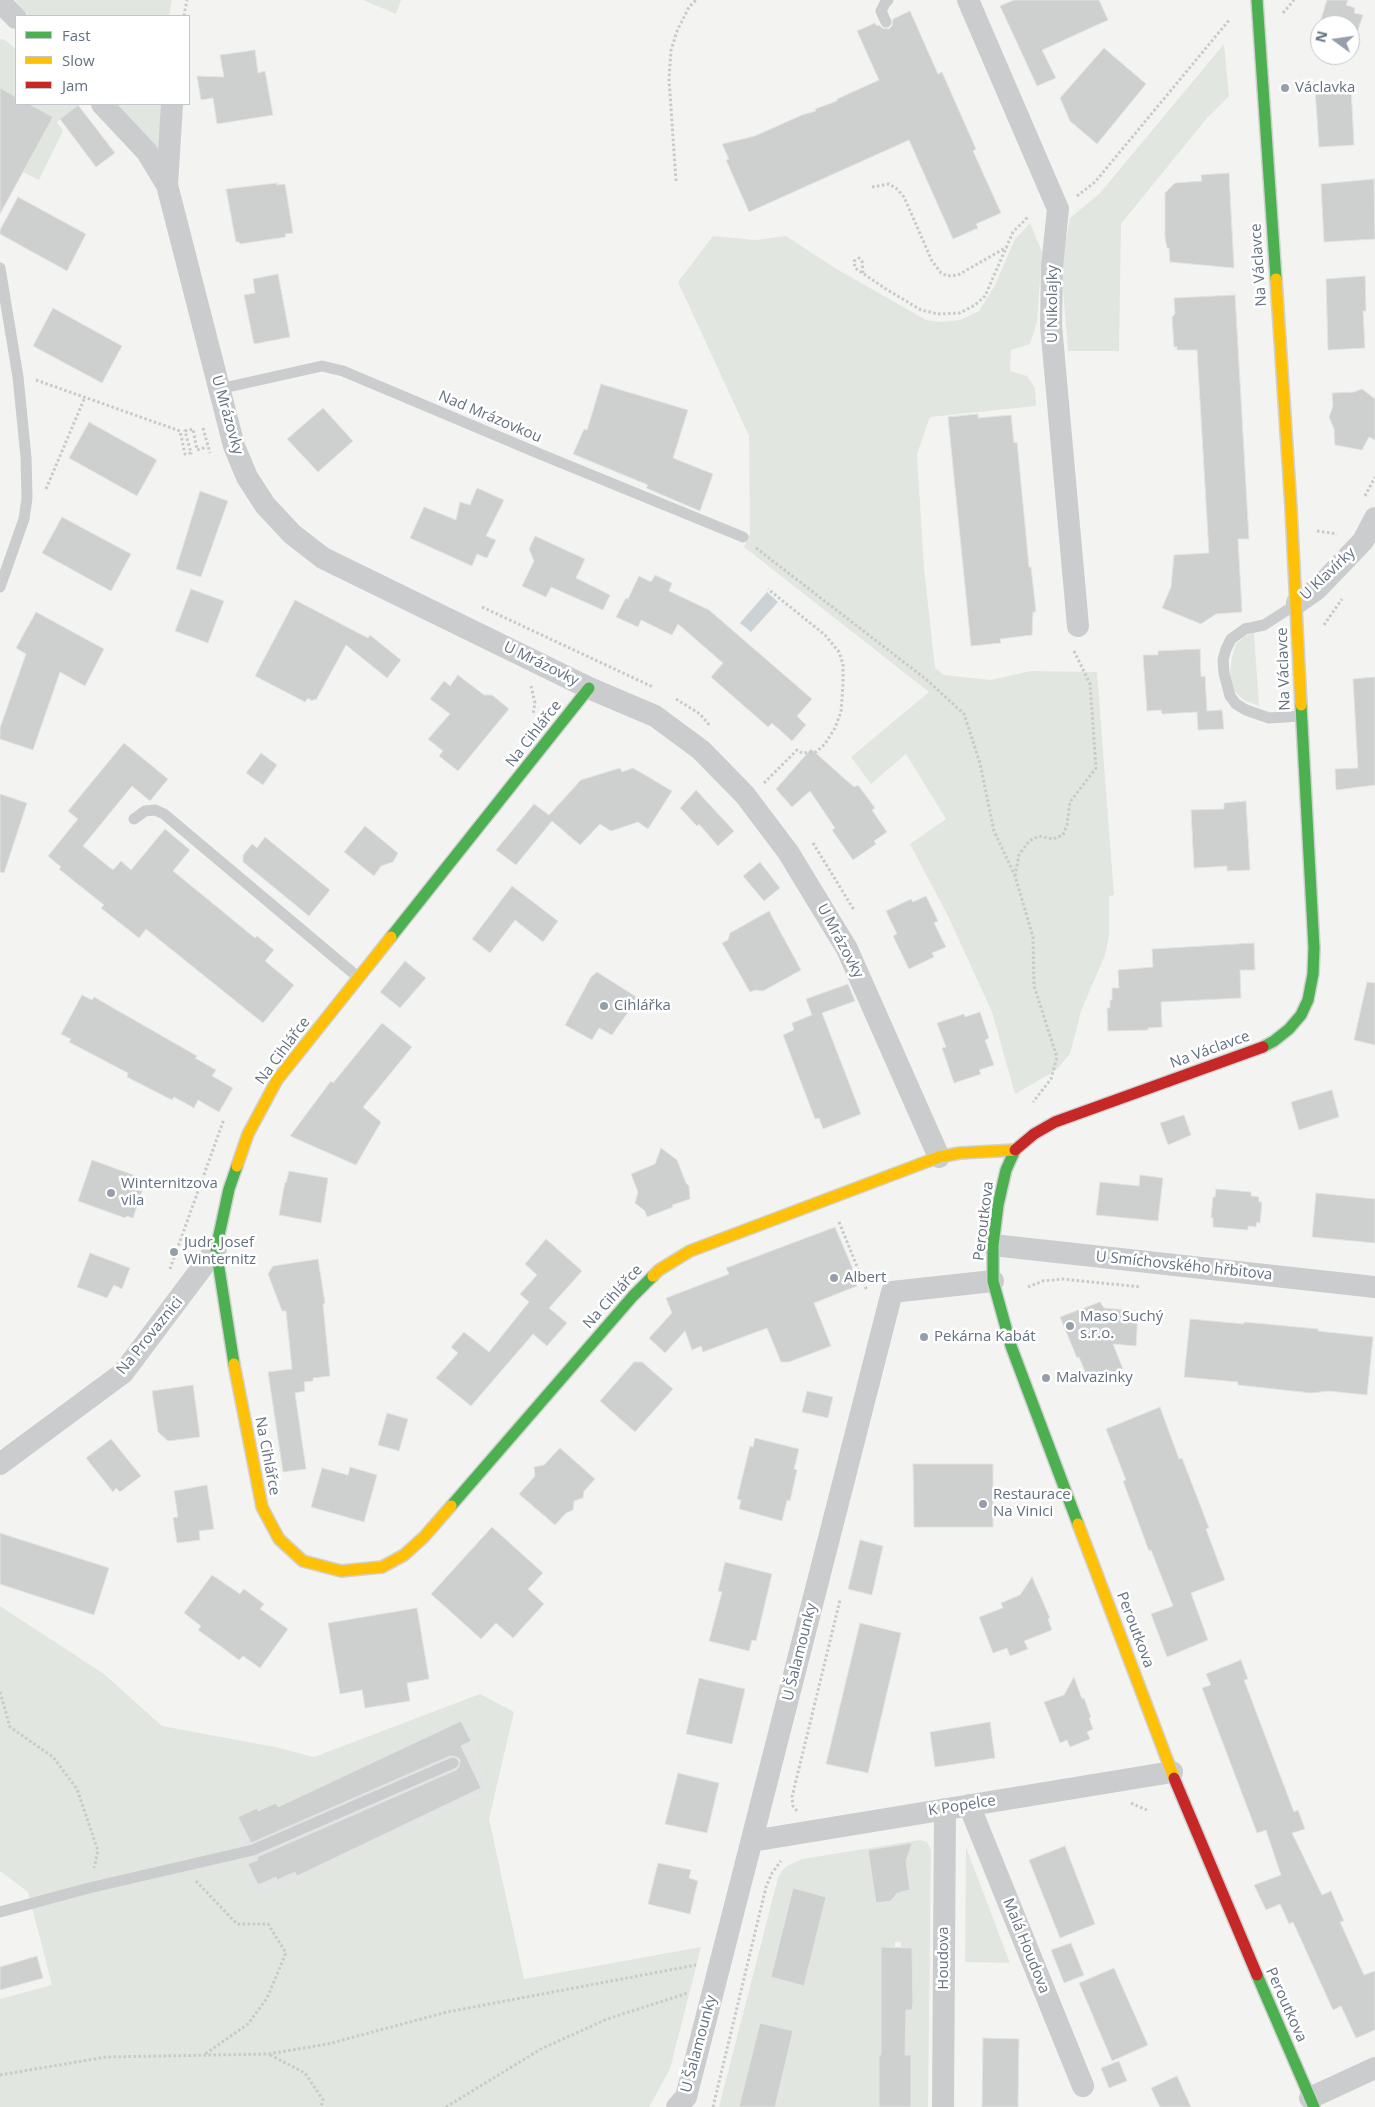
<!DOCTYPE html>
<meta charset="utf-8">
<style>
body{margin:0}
#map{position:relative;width:1375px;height:2107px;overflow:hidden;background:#f3f4f2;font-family:"Open Sans",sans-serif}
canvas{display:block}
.legend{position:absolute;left:15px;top:15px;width:175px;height:90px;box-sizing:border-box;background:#fff;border:1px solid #c1c6cd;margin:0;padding:6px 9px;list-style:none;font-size:15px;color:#647181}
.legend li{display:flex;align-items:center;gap:10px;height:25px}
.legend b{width:25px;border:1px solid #c1c6cd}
.north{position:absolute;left:1310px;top:15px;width:50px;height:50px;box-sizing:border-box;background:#fff;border:1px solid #c1c6cd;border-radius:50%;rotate:284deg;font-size:14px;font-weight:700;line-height:20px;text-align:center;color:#647181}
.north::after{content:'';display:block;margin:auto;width:18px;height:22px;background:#969fa9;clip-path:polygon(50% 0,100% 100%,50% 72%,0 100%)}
</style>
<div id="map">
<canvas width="1375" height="2107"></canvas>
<ul class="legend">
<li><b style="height:6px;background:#4caf50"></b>Fast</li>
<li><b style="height:6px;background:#ffc107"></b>Slow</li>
<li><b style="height:6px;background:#c62828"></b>Jam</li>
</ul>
<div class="north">N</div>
</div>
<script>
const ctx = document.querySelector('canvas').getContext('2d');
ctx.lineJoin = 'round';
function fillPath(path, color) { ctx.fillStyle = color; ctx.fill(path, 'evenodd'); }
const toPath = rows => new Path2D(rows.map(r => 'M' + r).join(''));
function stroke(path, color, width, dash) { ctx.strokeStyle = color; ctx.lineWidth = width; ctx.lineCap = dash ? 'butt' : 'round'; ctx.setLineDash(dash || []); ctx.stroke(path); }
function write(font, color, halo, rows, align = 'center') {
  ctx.font = font + ' "Open Sans",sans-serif'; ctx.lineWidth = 5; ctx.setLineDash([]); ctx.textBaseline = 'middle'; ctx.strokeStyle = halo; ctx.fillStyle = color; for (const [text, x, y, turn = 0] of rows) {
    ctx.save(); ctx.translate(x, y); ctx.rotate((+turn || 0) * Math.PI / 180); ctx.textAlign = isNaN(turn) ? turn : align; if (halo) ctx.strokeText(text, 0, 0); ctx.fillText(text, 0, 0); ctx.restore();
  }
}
const built = toPath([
 [461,1721,471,1741,487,1791,258,1898,238,1848,238,1817,257,1808,258,1811,276,1803,278,1806]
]);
const green = toPath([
 [15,0,172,0,169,16,29,16],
 [363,0,401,0,396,14],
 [0,39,5,40,16,49,16,97,0,90],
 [1224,44,1229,96,1207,118,1121,224,1119,351,1068,351,1061,265,1070,218,1100,193],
 [29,104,78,105,57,122,63,131,39,180,23,172,37,110],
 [112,104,162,104,163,143,158,149],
 [1030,223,1042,252,1037,322,1030,344,1011,350,1010,371,1027,376,1035,388,1036,406,930,417,917,454,924,568,935,668,944,675,991,680,1031,671,1097,672,1114,895,1109,896,1109,936,1105,955,1081,1011,1070,1054,1055,1071,1015,1094,992,1012,948,916,910,844,946,819,906,754,871,784,851,757,929,692,744,547,750,534,749,436,678,282,713,236,755,240,786,236,835,268,926,320,941,322,960,320,979,311,995,285,1015,239],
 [1254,633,1259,706,1244,700,1234,691,1230,673,1232,657,1236,644,1245,636],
 [0,1606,104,1674,162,1726,275,1747,314,1757,480,1694,514,1712,489,1819,524,1979,701,1947,670,2069,649,2107,0,2107,0,1999,52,1985,28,1892,0,1871],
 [461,1721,471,1741,487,1791,258,1897,238,1848,238,1817,256,1808,258,1811,276,1803,278,1807],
 [920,1840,927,1842,931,1850,928,2107,911,2107,888,2055,879,2055,879,2107,775,2107,793,2032,760,2023,739,2107,719,2107,778,1878,782,1871,787,1866,802,1859],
 [907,1844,906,1861,910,1890,895,1893,891,1901,876,1903,868,1850],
 [793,1888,826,1897,804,1986,771,1977],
 [895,1942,901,1942,901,1947,912,1948,912,2010,881,2009,881,1948,895,1947],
 [966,1847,1010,1963,965,1962]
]);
const water = toPath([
 [767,592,778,602,751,632,740,623]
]);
const building = toPath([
 [1014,0,1099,0,1108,20,1042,50,1056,78,1037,86,1000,6,1014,0],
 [1327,0,1348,0,1346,5,1355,8,1354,13,1363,15,1351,51,1350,25,1320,25,1320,40,1315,38,1327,0],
 [910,11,938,74,942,72,976,149,973,151,1001,213,976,224,978,228,953,239,909,140,749,212,726,160,729,159,722,144,755,136,802,115,816,111,815,109,837,101,837,99,879,80,857,31,875,23,877,26,879,25,882,28,889,29,892,26,893,19,910,11],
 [1104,48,1146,84,1097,144,1070,121,1060,98,1104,48],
 [255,50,258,73,265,71,273,115,217,124,213,98,201,100,197,76,224,77,220,55,255,50],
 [1351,86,1354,145,1319,147,1315,88,1351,86],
 [0,88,16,97,16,104,29,104,53,117,0,214,0,88],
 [78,105,115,153,96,167,60,119,78,105],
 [1229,173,1234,268,1170,262,1169,248,1167,248,1165,237,1165,193,1175,183,1202,181,1201,175,1229,173],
 [1374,179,1375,239,1324,242,1321,184,1374,179],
 [277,183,277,185,285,184,293,233,285,234,286,237,240,244,239,242,236,242,226,189,277,183],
 [18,197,86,234,67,271,0,234,0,230,18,197],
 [278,274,290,337,254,344,244,295,255,293,253,279,278,274],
 [1365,276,1366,311,1363,311,1365,348,1328,350,1326,279,1365,276],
 [1235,295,1249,539,1238,539,1242,612,1216,614,1201,624,1162,608,1171,587,1174,555,1209,553,1197,350,1177,350,1177,347,1174,347,1172,317,1175,314,1174,298,1235,295],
 [53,308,122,346,102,383,33,346,53,308],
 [601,384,688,410,673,458,713,474,700,511,646,488,648,485,573,454,584,429,587,430,601,384],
 [1362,389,1375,399,1375,440,1369,437,1362,450,1335,445,1334,429,1329,417,1333,406,1332,393,1354,392,1362,389],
 [323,408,353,441,318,472,287,439,323,408],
 [978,414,978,418,1011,415,1014,443,1017,442,1029,567,1031,567,1036,612,1033,612,1032,635,1000,639,1001,643,971,646,948,417,978,414],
 [89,422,157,460,137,496,69,458,89,422],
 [477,488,504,500,486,536,496,540,487,558,477,554,472,566,410,538,424,507,456,520,460,502,470,505,477,488],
 [200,491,228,501,201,577,176,569,200,491],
 [62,517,131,554,111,591,42,553,62,517],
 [535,536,585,559,576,578,610,595,603,610,551,587,546,597,522,586,534,561,529,549,535,536],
 [655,575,672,583,669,591,709,610,812,699,797,716,806,725,792,741,772,723,768,727,711,677,723,663,678,624,672,635,641,620,638,627,616,617,626,598,628,599,639,576,651,582,655,575],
 [191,589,224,601,208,643,175,631,191,589],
 [295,600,368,638,370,635,401,660,387,678,346,645,316,700,314,699,312,701,308,698,305,702,255,676,295,600],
 [36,612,104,649,85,686,60,672,33,750,0,739,0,728,26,654,16,648,36,612],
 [1200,649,1201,677,1205,676,1207,711,1222,710,1224,729,1198,730,1197,712,1162,714,1161,710,1147,711,1143,655,1158,655,1158,651,1200,649],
 [458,675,484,695,492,695,509,709,458,771,439,756,443,751,428,739,450,714,430,699,444,681,450,686,458,675],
 [1375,677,1375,785,1336,790,1335,769,1358,768,1353,679,1375,677],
 [124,743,168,779,150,801,132,786,83,846,113,870,121,861,131,870,165,829,190,850,173,871,255,938,257,936,274,950,265,961,294,985,263,1023,146,929,139,938,101,908,104,905,59,869,61,867,48,856,78,819,68,811,124,743],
 [811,749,854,787,858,785,875,808,872,810,887,832,874,841,876,844,853,860,832,830,835,828,810,791,792,807,776,789,811,749],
 [261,753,277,765,263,785,246,773,261,753],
 [620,768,622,772,633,768,672,791,648,829,638,822,611,831,600,824,580,845,552,821,516,865,496,850,534,804,549,815,581,780,620,768],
 [696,790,734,831,718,846,699,824,697,826,680,808,696,790],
 [0,794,27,803,4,873,0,872,0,794],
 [1246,801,1250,870,1227,871,1227,866,1194,868,1191,810,1224,809,1224,803,1246,801],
 [365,826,398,853,393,862,381,866,374,876,344,852,365,826],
 [265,837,330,890,309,916,243,862,243,855,252,844,257,848,265,837],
 [760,862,780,888,764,901,743,876,760,862],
 [512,886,558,921,543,942,515,920,490,953,472,939,512,886],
 [926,896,938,921,934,923,946,947,932,953,934,957,909,969,893,936,897,934,886,911,911,899,913,902,926,896],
 [769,911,801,970,763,991,755,990,750,992,722,943,728,940,730,933,769,911],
 [1254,943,1255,970,1240,970,1241,998,1161,1002,1162,1027,1148,1028,1148,1030,1108,1031,1107,1008,1110,1008,1110,1000,1112,1000,1112,988,1119,988,1118,970,1153,967,1152,949,1254,943],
 [405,961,426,978,400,1008,380,992,405,961],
 [597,972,638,998,612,1035,599,1028,592,1040,565,1025,591,977,597,972],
 [1367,982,1375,983,1375,1045,1354,1040,1367,982],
 [848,984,855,1001,822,1013,861,1114,823,1129,819,1118,815,1119,783,1035,794,1030,792,1023,812,1015,806,999,848,984],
 [82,995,92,1000,94,997,197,1056,195,1058,216,1070,212,1076,233,1088,219,1112,198,1100,194,1108,174,1097,172,1100,127,1077,128,1073,69,1042,71,1039,61,1034,82,995],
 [980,1012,989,1038,985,1040,994,1065,979,1070,981,1074,954,1083,942,1048,946,1047,937,1023,964,1014,965,1017,980,1012],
 [382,1023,412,1047,363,1107,381,1122,356,1165,290,1136,331,1081,333,1083,382,1023],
 [1332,1090,1339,1117,1299,1130,1291,1102,1332,1090],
 [1184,1115,1191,1135,1168,1145,1160,1123,1184,1115],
 [661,1148,677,1160,686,1183,689,1186,690,1199,672,1205,673,1207,647,1217,645,1211,635,1203,638,1192,631,1174,655,1164,661,1148],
 [92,1160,139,1177,138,1179,145,1182,133,1218,126,1216,125,1218,78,1201,92,1160],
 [289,1171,328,1178,321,1223,279,1215,285,1182,286,1183,289,1171],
 [1140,1175,1163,1178,1158,1221,1096,1215,1100,1182,1139,1186,1140,1175],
 [1216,1189,1251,1192,1251,1196,1259,1197,1259,1202,1262,1202,1260,1223,1257,1222,1256,1227,1248,1226,1248,1230,1213,1227,1213,1218,1211,1218,1213,1197,1215,1197,1216,1189],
 [1316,1193,1375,1199,1375,1243,1312,1237,1316,1193],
 [835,1227,852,1267,857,1286,814,1303,831,1346,789,1362,781,1362,767,1328,703,1352,701,1346,692,1350,685,1331,665,1353,649,1338,672,1313,666,1298,729,1274,726,1268,835,1227],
 [546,1239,582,1271,549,1308,567,1323,547,1346,533,1334,471,1406,436,1378,458,1353,451,1347,464,1332,489,1352,529,1302,520,1294,537,1275,525,1264,546,1239],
 [90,1253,130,1268,122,1289,114,1285,107,1298,77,1287,90,1253],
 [318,1259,325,1303,323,1304,330,1376,313,1378,313,1381,304,1382,305,1391,295,1393,306,1469,283,1472,268,1372,292,1369,286,1311,282,1311,268,1274,273,1266,318,1259],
 [1100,1302,1104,1308,1138,1311,1136,1346,1113,1344,1123,1369,1089,1381,1079,1357,1077,1358,1060,1317,1100,1302],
 [1190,1319,1244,1324,1244,1322,1318,1329,1318,1331,1373,1337,1367,1395,1329,1391,1311,1393,1238,1385,1238,1382,1184,1377,1190,1319],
 [634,1362,642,1362,673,1389,635,1432,600,1401,634,1362],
 [193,1385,200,1437,168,1441,158,1432,152,1391,193,1385],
 [807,1391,833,1397,828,1418,802,1412,807,1391],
 [1160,1407,1179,1459,1182,1458,1209,1528,1206,1529,1225,1580,1191,1593,1208,1640,1167,1657,1151,1614,1173,1606,1151,1550,1149,1551,1123,1481,1126,1480,1106,1429,1160,1407],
 [387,1413,408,1419,399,1451,378,1445,387,1413],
 [755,1438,799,1449,794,1469,797,1470,790,1501,787,1500,782,1521,739,1509,741,1500,737,1499,750,1446,753,1447,755,1438],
 [111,1439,141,1476,120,1492,116,1488,113,1492,86,1458,111,1439],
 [560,1448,595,1479,584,1491,583,1498,574,1501,573,1510,566,1513,555,1525,519,1494,535,1476,534,1467,544,1465,560,1448],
 [913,1464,993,1464,993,1527,914,1527,913,1464],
 [350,1467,377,1475,364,1522,311,1507,322,1468,348,1475,350,1467],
 [207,1485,214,1529,199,1531,200,1540,177,1543,173,1518,178,1517,174,1491,207,1485],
 [492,1527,543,1573,528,1589,544,1604,513,1638,496,1623,481,1639,431,1594,492,1527],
 [0,1533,109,1568,94,1615,0,1584,0,1533],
 [860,1540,883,1546,872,1595,848,1589,860,1540],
 [725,1562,772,1574,756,1641,752,1640,749,1651,709,1641,722,1592,718,1591,725,1562],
 [212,1575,240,1594,244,1589,264,1604,260,1609,288,1629,260,1668,243,1656,239,1660,219,1645,198,1630,201,1626,184,1613,212,1575],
 [1032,1577,1050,1618,1048,1619,1052,1630,1024,1641,1028,1649,1010,1656,1007,1648,993,1653,979,1617,1003,1608,1001,1603,1020,1595,1032,1577],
 [417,1608,429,1679,407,1683,410,1701,365,1708,362,1690,340,1694,328,1623,417,1608],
 [860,1623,901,1633,868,1773,826,1764,860,1623],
 [1241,1660,1248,1679,1244,1680,1294,1812,1298,1810,1305,1829,1292,1833,1322,1895,1331,1891,1344,1921,1340,1922,1364,1975,1375,1971,1375,2030,1356,2038,1341,2006,1333,2010,1293,1922,1289,1924,1280,1904,1266,1910,1254,1885,1281,1875,1266,1830,1257,1833,1202,1688,1211,1685,1206,1674,1241,1660],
 [1074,1677,1082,1699,1084,1698,1091,1717,1089,1718,1093,1729,1087,1732,1090,1739,1070,1747,1067,1740,1060,1743,1044,1702,1064,1695,1074,1677],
 [699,1678,745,1689,732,1744,686,1734,699,1678],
 [461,1721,471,1741,461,1746,481,1788,297,1876,295,1872,277,1880,276,1877,258,1885,248,1864,258,1860,257,1857,456,1770,459,1767,460,1760,457,1757,450,1756,251,1843,238,1817,257,1808,258,1811,276,1803,278,1807,461,1721],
 [990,1722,995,1758,935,1767,930,1732,990,1722],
 [678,1773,719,1783,707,1833,665,1824,678,1773],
 [912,1843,906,1861,910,1890,897,1893,891,1901,876,1903,868,1850,912,1843],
 [1065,1846,1095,1924,1060,1938,1029,1860,1065,1846],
 [658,1863,691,1870,689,1878,698,1881,690,1914,648,1904,658,1863],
 [793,1888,826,1897,804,1986,771,1977,793,1888],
 [1071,1943,1084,1975,1064,1983,1051,1950,1071,1943],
 [881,1947,912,1948,913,2002,912,2010,906,2010,905,2055,911,2055,911,2107,879,2107,879,2055,881,2055,881,1947],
 [37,1956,43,1978,0,1990,0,1967,37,1956],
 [1114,1968,1148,2045,1112,2061,1079,1983,1114,1968],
 [760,2023,793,2031,775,2107,739,2107,760,2023],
 [983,2038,1019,2039,1018,2107,982,2107,983,2038],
 [1119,2061,1127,2081,1109,2088,1101,2068,1119,2061],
 [1177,2076,1191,2107,1160,2107,1151,2088,1177,2076]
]);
const path = toPath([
 [1283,13,1294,0],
 [184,16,187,0],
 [676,181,669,79,671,50,677,31,689,7,696,0],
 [872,187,889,184,897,189,904,197,932,261,941,273,947,276,958,275,1007,247],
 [1077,196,1095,182,1230,19],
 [863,273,862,261,859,258,854,261,855,268,886,289,921,310,938,314,960,313,975,305,985,296,1013,232,1029,216],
 [36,380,180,431,185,454,191,453,185,431,193,429,197,450,207,447],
 [203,428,210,453],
 [46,489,85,397],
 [1365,496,1375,477],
 [1317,531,1337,534],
 [756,548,927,680,964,714,980,763,994,831,1015,876,1033,937,1034,986,1057,1057,1051,1079,1033,1102],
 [482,607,653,687],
 [1324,625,1342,599],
 [531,686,535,703,533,714],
 [676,699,700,714,710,726],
 [764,783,797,750,802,753,816,752,825,744,835,728,841,712,843,684,843,664,839,652,825,635,768,589],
 [813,843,854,910],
 [1015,876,1019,855,1029,841,1039,836,1053,839,1063,835,1067,825,1070,802,1096,768,1090,684,1073,649],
 [839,1222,867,1291],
 [170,1269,224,1119],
 [1028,1287,1043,1281,1063,1279,1141,1287],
 [0,1692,10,1727,53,1757,77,1789,98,1851,94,1868],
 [1131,1803,1147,1810],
 [797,1811,793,1806,792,1797,840,1600],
 [196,1881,237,1924,268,1924,286,1953,267,1998,248,2024,205,2054],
 [270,2055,305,2073,323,2100,321,2107],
 [0,2075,106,2057,268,2054,328,2044,447,2012,696,1965],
 [446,2107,541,2049,607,2019,688,1993],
 [713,2107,766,1887,772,1873,781,1861]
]);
const lane = toPath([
 [886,22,881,11,885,3,888,0],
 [0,268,18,377,26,457,27,498,24,519,0,587],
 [219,389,322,366,343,371,540,454,743,537],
 [1295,605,1264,625,1245,629,1231,639,1226,649,1223,660,1224,673,1230,696,1236,704,1246,710,1269,718,1301,716],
 [134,819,145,811,155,810,164,814,359,978],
 [0,1912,89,1888,253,1850,453,1763]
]);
const street = toPath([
 [968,0,1058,209,1052,266,1051,325,1078,626],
 [0,2,16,18],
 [102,104,147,152,167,185,234,446,247,477,265,505,292,534,323,558,589,688,655,716,701,750,745,795,788,852,847,949,939,1157],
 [167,185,172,104],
 [1297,603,1317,589,1363,541,1375,518],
 [993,1245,1375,1287],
 [0,1464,123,1373,216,1249],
 [969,1805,1083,2086],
 [752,1841,1172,1772],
 [1310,2098,1375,2068],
 [677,2107,686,2097,892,1292,993,1281],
 [943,2107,945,1809]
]);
const fast = toPath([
 [1257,0,1276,279],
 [391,937,589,688],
 [1263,1047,1274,1041,1289,1029,1301,1015,1308,1000,1313,974,1314,948,1301,705],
 [1015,1150,1006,1170,998,1205,993,1245,993,1281,1011,1346,1078,1524],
 [234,1364,216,1249,229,1189,237,1166],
 [451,1506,633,1296,653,1276],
 [1257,1975,1314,2107]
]);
const slow = toPath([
 [1276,279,1291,508,1301,705],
 [237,1166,248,1134,277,1080,391,937],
 [653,1276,659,1270,690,1251,939,1157,960,1153,1015,1150],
 [234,1364,262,1507,279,1539,303,1561,341,1571,382,1567,404,1555,424,1537,451,1506],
 [1078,1524,1174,1778]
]);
const jam = toPath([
 [1015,1150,1034,1134,1055,1122,1263,1047],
 [1174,1778,1257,1975]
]);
const markers = [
 [1285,88,5,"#969fa9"],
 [604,1006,5,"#969fa9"],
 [111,1193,5,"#969fa9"],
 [174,1252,5,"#969fa9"],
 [834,1278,5,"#969fa9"],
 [1070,1326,5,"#969fa9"],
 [924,1337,5,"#969fa9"],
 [1046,1378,5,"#969fa9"],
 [983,1504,5,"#969fa9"]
];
const poiNames = [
 ["Václavka",1295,88],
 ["Cihlářka",614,1006],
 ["Winternitzova",121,1184],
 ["vila",121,1201],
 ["Judr. Josef",184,1243],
 ["Winternitz",184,1260],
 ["Albert",844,1278],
 ["Maso Suchý",1080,1317],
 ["s.r.o.",1080,1334],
 ["Pekárna Kabát",934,1337],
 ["Malvazinky",1056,1378],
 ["Restaurace",993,1495],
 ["Na Vinici",993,1512]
];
const streetNames = [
 ["Na Václavce",1259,265,-94],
 ["U Nikolajky",1053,304,-90],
 ["U Mrázovky",227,415,74],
 ["Nad Mrázovkou",490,417,23],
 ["U Klavírky",1328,574,-43],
 ["U Mrázovky",541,664,26],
 ["Na Václavce",1284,669,-92],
 ["Na Cihlářce",534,734,-52],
 ["U Mrázovky",840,941,62],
 ["Na Václavce",1210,1050,-20],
 ["Na Cihlářce",283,1051,-53],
 ["Peroutkova",984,1221,-83],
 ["U Smíchovského hřbitova",1184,1266,6],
 ["Na Cihlářce",613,1297,-48],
 ["Na Provaznici",150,1336,-51],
 ["Na Cihlářce",267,1456,79],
 ["Peroutkova",1135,1630,69],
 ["U Šalamounky",800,1652,-76],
 ["K Popelce",962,1806,-9],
 ["Malá Houdova",1026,1946,68],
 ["Houdova",944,1958,-90],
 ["Peroutkova",1286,2005,66],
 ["U Šalamounky",699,2044,-75]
];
fillPath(built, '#e3e5e4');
fillPath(green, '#e2e6e0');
fillPath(water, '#ccd3d7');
fillPath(building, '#cecfcf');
stroke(building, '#e2e3e2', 1);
stroke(fast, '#d0d1d1', 14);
stroke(slow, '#d0d1d1', 14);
stroke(jam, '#d0d1d1', 14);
stroke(path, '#c8caca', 3, [2.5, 2.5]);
stroke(lane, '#cbcccd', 11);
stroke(street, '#cbcccd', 22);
stroke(fast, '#4caf50', 11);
stroke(slow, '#ffc107', 11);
stroke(jam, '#c62828', 11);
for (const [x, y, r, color] of markers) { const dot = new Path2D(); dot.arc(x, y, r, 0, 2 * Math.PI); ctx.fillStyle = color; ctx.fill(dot); stroke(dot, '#fff', 2); }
write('15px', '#647181', '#fff', poiNames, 'left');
write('15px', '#647181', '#fff', streetNames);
</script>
